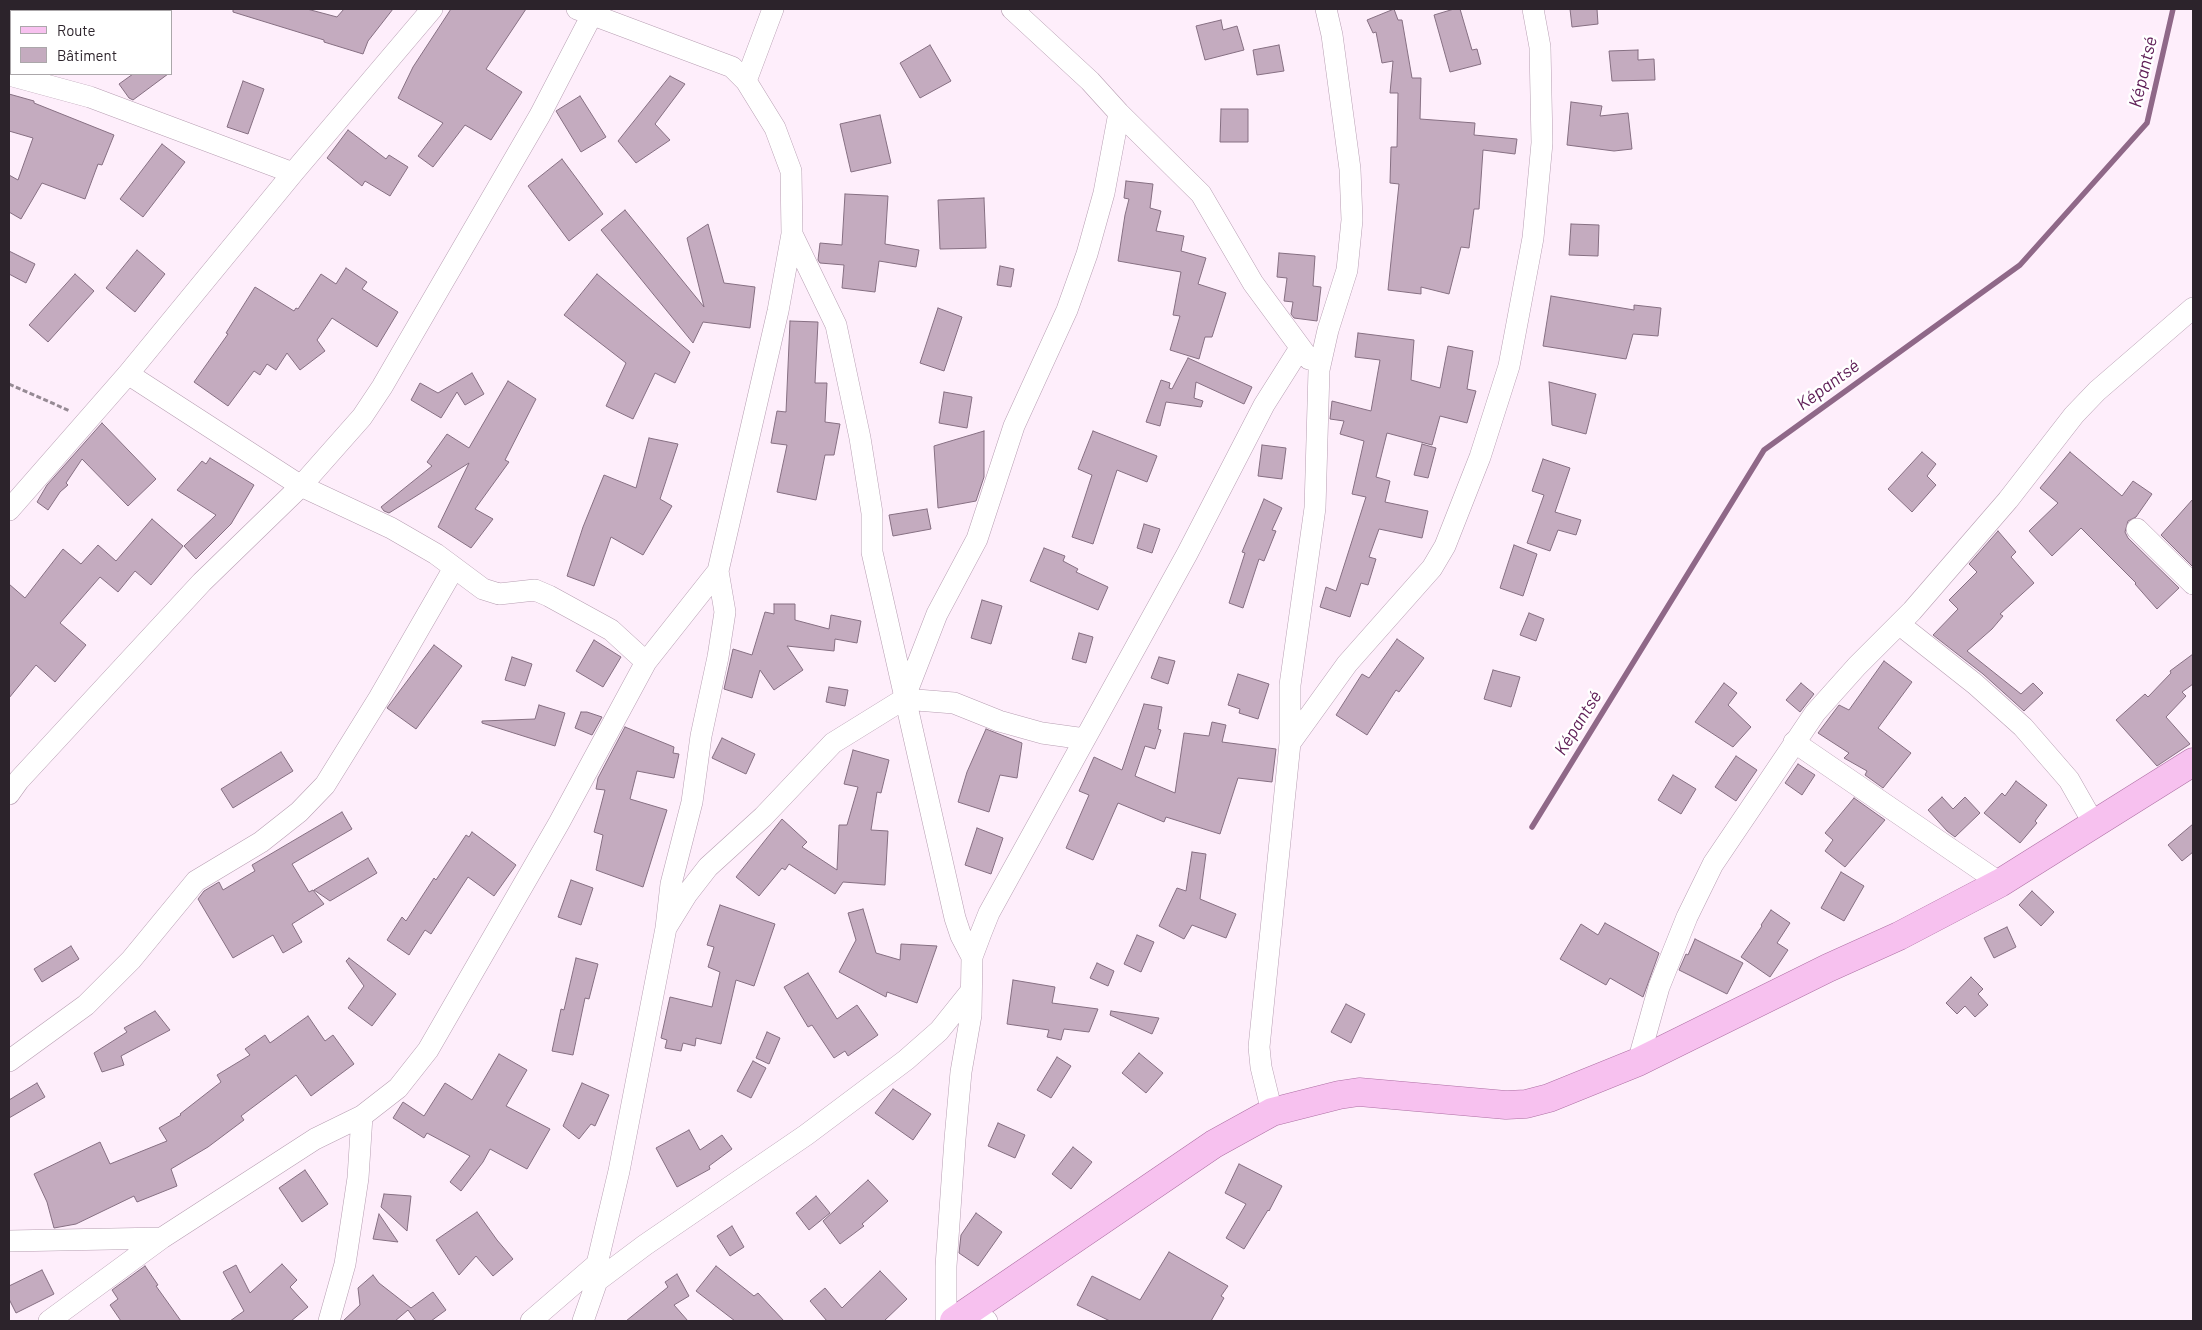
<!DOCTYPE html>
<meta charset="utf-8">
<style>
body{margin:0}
#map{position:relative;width:2202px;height:1330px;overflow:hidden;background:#feeefb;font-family:Barlow,sans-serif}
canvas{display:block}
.frame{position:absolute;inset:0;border:10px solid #2c232b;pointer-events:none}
.legend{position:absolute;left:10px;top:10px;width:162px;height:65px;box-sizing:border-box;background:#fff;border:1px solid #aba7aa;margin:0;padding:6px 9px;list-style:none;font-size:15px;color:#2c232b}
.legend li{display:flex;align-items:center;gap:10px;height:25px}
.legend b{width:25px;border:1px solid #aba7aa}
</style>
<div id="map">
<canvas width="2202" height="1330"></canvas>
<div class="frame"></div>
<ul class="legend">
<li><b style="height:6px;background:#f7c1ef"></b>Route</li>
<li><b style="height:14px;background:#c4abbf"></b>Bâtiment</li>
</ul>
</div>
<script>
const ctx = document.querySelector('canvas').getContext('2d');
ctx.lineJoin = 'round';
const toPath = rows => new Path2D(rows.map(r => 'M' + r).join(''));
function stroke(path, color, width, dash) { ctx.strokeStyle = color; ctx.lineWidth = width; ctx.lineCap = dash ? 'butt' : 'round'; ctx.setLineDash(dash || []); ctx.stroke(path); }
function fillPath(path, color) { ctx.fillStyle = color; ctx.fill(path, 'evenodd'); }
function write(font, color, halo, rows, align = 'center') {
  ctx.font = font + ' Barlow,sans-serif'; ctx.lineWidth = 5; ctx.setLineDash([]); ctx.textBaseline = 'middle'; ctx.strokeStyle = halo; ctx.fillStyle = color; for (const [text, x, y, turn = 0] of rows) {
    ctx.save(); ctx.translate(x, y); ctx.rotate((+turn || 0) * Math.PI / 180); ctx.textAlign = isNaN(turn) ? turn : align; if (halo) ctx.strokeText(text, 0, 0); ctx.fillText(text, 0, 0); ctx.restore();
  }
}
const stream = toPath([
 [1532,827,1764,450,2020,265,2147,123,2173,9]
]);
const building = toPath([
 [233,9,307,9,337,17,344,9,393,9,368,41,363,54,324,42,324,40,233,12,233,9],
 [451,9,526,9,486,69,522,92,491,140,465,125,433,167,418,156,443,123,398,98,413,67,451,9],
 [1394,9,1398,20,1402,20,1412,78,1421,78,1420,119,1475,123,1474,135,1517,139,1515,154,1483,150,1479,209,1474,209,1469,248,1461,247,1449,294,1421,287,1421,294,1388,290,1399,184,1390,183,1391,147,1397,147,1398,93,1390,93,1393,61,1382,63,1376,32,1373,33,1367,20,1394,9],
 [1454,9,1460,9,1472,50,1477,49,1481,64,1450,72,1434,15,1454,9],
 [1570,9,1597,9,1598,24,1572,27,1570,9],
 [1221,20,1223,30,1237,26,1244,50,1205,60,1196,26,1221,20],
 [930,45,951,81,920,98,900,63,930,45],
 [1279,45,1284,71,1257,75,1253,50,1279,45],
 [1638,50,1638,60,1654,59,1655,80,1612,81,1609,51,1638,50],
 [133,74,168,74,133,100,129,98,119,84,133,74],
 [670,76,685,84,655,124,670,140,636,163,618,141,670,76],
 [243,81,264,89,248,134,227,127,243,81],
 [9,94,34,101,34,103,114,135,102,165,98,164,85,199,42,183,21,219,9,212,9,175,18,180,33,138,9,131,9,94],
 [580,96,606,137,581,152,556,111,580,96],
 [1571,102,1602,106,1600,116,1628,113,1632,149,1614,151,1567,145,1571,102],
 [1221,109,1248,109,1248,142,1220,142,1221,109],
 [880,115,891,163,851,172,840,124,880,115],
 [348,130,386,159,389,155,408,167,390,196,365,181,362,186,327,158,348,130],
 [162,144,185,162,143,217,120,199,162,144],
 [562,159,603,214,569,241,528,186,562,159],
 [1126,181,1153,184,1150,208,1161,211,1156,231,1184,236,1181,251,1206,258,1198,284,1226,293,1212,337,1205,337,1199,359,1170,350,1180,316,1173,315,1181,272,1118,261,1125,215,1129,199,1124,198,1126,181],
 [845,194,888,196,885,244,919,250,916,267,879,261,875,292,842,288,844,265,820,263,818,260,820,243,842,245,845,194],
 [984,198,986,248,940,249,938,200,984,198],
 [625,210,704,307,687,238,708,224,724,283,755,287,750,328,703,322,693,343,601,230,625,210],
 [1571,224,1599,225,1598,256,1569,255,1571,224],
 [137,250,165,274,135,312,106,288,137,250],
 [9,251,35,264,26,283,9,274,9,251],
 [1279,253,1315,256,1313,286,1321,287,1317,321,1294,318,1291,314,1293,302,1284,301,1287,278,1277,277,1279,253],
 [1000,266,1014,269,1011,287,997,285,1000,266],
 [346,268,367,282,362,289,398,312,377,347,332,318,317,340,325,351,300,370,287,353,276,370,267,364,260,375,254,371,228,406,194,382,228,334,226,333,255,287,294,311,296,308,298,309,321,274,336,284,346,268],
 [75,274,94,291,48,342,29,325,75,274],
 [597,274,690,352,675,383,655,373,633,419,606,406,626,363,564,315,597,274],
 [1551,296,1634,310,1634,305,1661,308,1658,336,1633,334,1626,359,1543,346,1551,296],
 [938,308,962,317,944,371,920,363,938,308],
 [790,321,818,322,815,383,827,383,825,422,840,424,834,455,825,455,816,500,777,492,787,445,771,443,777,411,786,412,790,321],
 [1358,333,1414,340,1411,380,1440,388,1448,346,1473,351,1467,389,1476,391,1467,423,1440,416,1432,445,1387,433,1376,477,1390,481,1385,502,1428,511,1422,538,1379,529,1369,557,1376,559,1368,585,1361,583,1350,617,1320,607,1326,587,1336,591,1366,497,1352,494,1364,441,1340,434,1344,421,1330,419,1332,401,1371,411,1380,360,1355,357,1358,333],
 [1188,358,1252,387,1244,404,1196,382,1194,398,1203,401,1201,407,1166,402,1160,426,1146,422,1161,380,1170,383,1169,388,1172,389,1188,358],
 [472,373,484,394,465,405,457,392,441,418,411,400,420,383,438,393,472,373],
 [508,381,536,399,505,460,509,462,475,509,493,519,471,548,438,527,469,463,389,513,384,511,381,507,432,466,427,462,447,434,469,448,508,381],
 [1549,382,1596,394,1586,434,1552,425,1549,382],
 [944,392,972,397,967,428,939,423,944,392],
 [102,423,156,479,128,506,82,459,66,483,68,485,60,492,48,510,37,502,47,485,102,423],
 [984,431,984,477,976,501,938,508,934,446,984,431],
 [1093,431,1157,456,1147,482,1117,470,1093,544,1072,537,1092,475,1078,469,1093,431],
 [649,438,678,444,660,499,672,506,643,555,611,537,594,586,567,576,583,527,604,475,636,488,649,438],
 [1422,444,1436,448,1428,478,1414,475,1422,444],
 [1262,445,1286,448,1282,479,1258,476,1262,445],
 [1922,452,1936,464,1927,476,1936,485,1912,512,1888,489,1922,452],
 [2070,452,2122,496,2133,481,2152,494,2136,517,2128,521,2125,532,2128,538,2179,588,2157,609,2135,584,2136,583,2081,528,2052,556,2029,531,2058,503,2040,488,2070,452],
 [210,458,254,485,231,524,196,559,184,546,216,515,177,490,202,461,206,464,210,458],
 [1543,459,1570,468,1555,512,1581,520,1576,535,1558,530,1550,551,1527,543,1544,495,1532,491,1543,459],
 [1264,499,1282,508,1272,530,1276,531,1264,561,1259,559,1243,608,1229,603,1245,553,1242,552,1264,499],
 [2193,499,2193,567,2161,535,2193,499],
 [927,509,931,529,893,536,889,515,927,509],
 [152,519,183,546,151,585,135,571,118,592,100,577,60,623,86,645,55,682,36,665,9,698,9,584,25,598,63,549,81,564,98,545,116,561,152,519],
 [1144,524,1160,529,1152,553,1137,548,1144,524],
 [1998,531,2016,552,2011,557,2034,583,2000,614,2003,616,1992,629,1967,651,2021,694,2033,683,2043,693,2024,711,1983,674,1933,635,1958,609,1949,600,1977,572,1969,564,1998,531],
 [1514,545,1537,554,1523,596,1500,588,1514,545],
 [1044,548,1065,556,1063,561,1078,569,1076,572,1108,587,1098,610,1030,581,1044,548],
 [982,600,1002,606,991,644,971,638,982,600],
 [774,604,795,604,795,620,829,629,831,615,861,621,857,643,835,639,834,651,787,646,803,670,774,690,760,670,752,698,724,689,733,649,752,655,765,612,774,614,774,604],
 [1529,613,1544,619,1536,641,1520,635,1529,613],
 [1079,633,1093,637,1086,663,1072,659,1079,633],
 [1397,639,1424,658,1399,692,1396,690,1367,735,1336,715,1362,674,1369,678,1397,639],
 [594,640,621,657,603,687,576,671,594,640],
 [434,645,462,666,416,729,387,708,434,645],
 [2193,654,2193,684,2182,692,2186,696,2166,717,2190,744,2157,766,2116,720,2145,694,2148,697,2171,673,2170,671,2193,654],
 [512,657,532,664,525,686,505,680,512,657],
 [1159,657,1175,661,1168,684,1151,678,1159,657],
 [1884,661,1912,682,1878,728,1911,753,1883,788,1865,775,1867,771,1844,758,1849,753,1818,733,1839,705,1849,710,1884,661],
 [1493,670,1520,677,1511,707,1484,699,1493,670],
 [1238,674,1269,684,1258,719,1239,713,1240,709,1228,705,1238,674],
 [1724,683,1737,693,1728,705,1751,727,1733,747,1695,722,1724,683],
 [1801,683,1814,694,1800,712,1786,700,1801,683],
 [829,687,848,690,845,706,826,702,829,687],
 [1144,704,1162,707,1158,729,1161,730,1155,749,1145,746,1135,776,1175,793,1184,733,1209,736,1212,722,1226,725,1222,742,1276,749,1272,782,1238,778,1220,834,1166,817,1164,822,1118,803,1093,860,1066,848,1089,795,1079,791,1094,757,1122,770,1144,704],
 [539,705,565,713,555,746,482,723,482,721,535,719,539,705],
 [581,712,587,712,602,717,592,735,575,728,581,712],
 [625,727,674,747,673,753,679,754,674,778,637,771,630,799,667,810,643,887,596,870,603,835,594,832,605,790,596,789,598,778,625,727],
 [986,729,1022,743,1017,778,1000,775,989,812,958,802,967,772,986,729],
 [722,738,755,754,746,774,712,758,722,738],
 [853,750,889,760,881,793,877,792,871,830,888,831,885,885,843,882,835,894,789,864,785,870,782,868,759,896,736,877,782,819,807,842,802,847,837,870,839,825,847,825,858,787,844,784,853,750],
 [281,752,293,771,233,808,221,789,281,752],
 [1736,756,1757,770,1736,801,1715,787,1736,756],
 [1798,764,1815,775,1802,795,1785,783,1798,764],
 [1673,775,1696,789,1681,814,1658,800,1673,775],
 [2016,781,2047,805,2035,821,2037,823,2020,843,1984,813,2002,793,2005,796,2016,781],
 [1942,797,1953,809,1965,797,1980,813,1955,837,1947,831,1928,810,1942,797],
 [1854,798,1885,820,1845,867,1825,851,1833,840,1825,833,1854,798],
 [342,812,352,829,292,864,309,892,313,890,324,904,292,924,302,942,283,953,273,935,233,958,198,899,204,891,219,882,223,890,255,871,252,865,342,812],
 [2193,824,2193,852,2182,861,2168,845,2193,824],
 [977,828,1003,838,991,874,965,865,977,828],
 [472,832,516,865,494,896,468,877,431,934,425,930,409,955,387,940,402,917,406,921,434,878,436,880,466,835,469,837,472,832],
 [1192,852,1206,854,1200,899,1236,914,1226,938,1192,925,1184,939,1159,926,1177,888,1186,891,1192,852],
 [368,858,377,873,330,901,314,890,368,858],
 [1841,872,1864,886,1844,921,1821,908,1841,872],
 [571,880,593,888,581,925,558,917,571,880],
 [2032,891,2054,912,2041,926,2019,905,2032,891],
 [720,905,775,924,754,986,736,980,721,1044,696,1038,695,1046,683,1043,681,1051,665,1048,667,1040,661,1038,670,997,712,1007,720,972,708,967,714,947,707,945,720,905],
 [863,909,876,953,900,960,901,944,937,946,917,1003,887,992,886,997,839,972,856,940,848,913,863,909],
 [1771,910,1790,923,1777,943,1788,950,1770,977,1741,957,1762,926,1761,925,1771,910],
 [1605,923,1659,953,1643,997,1610,978,1606,985,1560,959,1581,924,1598,935,1605,923],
 [2007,927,2016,947,1994,958,1984,938,2007,927],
 [1137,935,1154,942,1141,972,1124,964,1137,935],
 [1695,939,1743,963,1727,994,1679,970,1686,954,1688,955,1695,939],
 [71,946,79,959,42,982,34,969,71,946],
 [349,958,396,994,372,1026,348,1008,364,986,346,961,349,958],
 [576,958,598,964,589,999,585,998,573,1055,552,1051,561,1009,564,1010,576,958],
 [1097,963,1114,971,1108,986,1090,978,1097,963],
 [808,973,837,1019,857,1005,878,1035,848,1056,845,1051,834,1058,812,1025,808,1027,784,987,808,973],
 [1971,977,1983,989,1978,994,1988,1005,1975,1017,1965,1006,1957,1014,1946,1003,1971,977],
 [1013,980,1055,987,1052,1003,1098,1009,1089,1032,1064,1029,1061,1040,1047,1037,1049,1030,1007,1024,1013,980],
 [1346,1004,1365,1014,1351,1043,1331,1032,1346,1004],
 [155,1011,170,1030,121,1056,124,1065,102,1072,94,1053,127,1032,124,1028,155,1011],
 [1111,1011,1159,1018,1152,1034,1110,1015,1111,1011],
 [308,1016,325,1041,333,1035,354,1064,311,1096,296,1075,241,1116,244,1120,208,1147,171,1169,177,1186,137,1202,134,1196,76,1224,54,1228,47,1202,34,1174,100,1142,110,1164,167,1141,159,1128,181,1115,180,1114,221,1082,217,1075,250,1055,245,1049,265,1035,270,1043,308,1016],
 [767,1032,780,1038,769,1064,756,1058,767,1032],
 [1139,1053,1163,1073,1146,1093,1122,1073,1139,1053],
 [499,1054,527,1070,506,1106,550,1129,527,1169,490,1149,483,1162,461,1191,450,1182,470,1156,427,1133,424,1138,393,1118,403,1102,424,1116,445,1083,472,1100,499,1054],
 [1057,1057,1071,1066,1051,1098,1037,1090,1057,1057],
 [753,1061,766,1068,751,1098,737,1091,753,1061],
 [37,1083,45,1097,9,1118,9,1100,37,1083],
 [582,1083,609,1095,595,1126,591,1124,579,1139,563,1126,582,1083],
 [893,1089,931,1114,913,1140,875,1113,893,1089],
 [998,1123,1025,1135,1015,1158,988,1146,998,1123],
 [689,1130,700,1150,722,1135,732,1149,709,1166,710,1169,677,1187,656,1148,689,1130],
 [1073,1147,1092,1162,1071,1189,1052,1174,1073,1147],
 [1239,1164,1282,1186,1269,1211,1268,1210,1244,1249,1226,1238,1246,1204,1225,1193,1239,1164],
 [305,1170,328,1204,302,1222,279,1188,305,1170],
 [868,1180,888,1201,862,1224,864,1226,840,1244,823,1221,868,1180],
 [384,1194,411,1196,407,1231,381,1207,384,1194],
 [816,1196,830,1213,809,1230,796,1213,816,1196],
 [477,1212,497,1240,513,1259,493,1276,476,1256,459,1275,436,1240,477,1212],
 [976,1213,1002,1232,978,1266,959,1253,961,1235,976,1213],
 [379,1214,398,1242,373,1239,379,1214],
 [732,1226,744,1247,730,1256,717,1236,732,1226],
 [1169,1252,1228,1286,1221,1296,1224,1298,1211,1321,1110,1321,1077,1305,1092,1276,1140,1300,1169,1252],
 [282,1264,297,1280,290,1287,308,1307,291,1321,230,1321,244,1311,223,1272,236,1265,250,1293,282,1264],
 [145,1266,158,1285,156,1286,181,1321,121,1321,110,1305,118,1299,112,1290,145,1266],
 [716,1266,754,1296,758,1293,784,1321,735,1321,696,1291,716,1266],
 [42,1270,54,1294,16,1313,9,1299,9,1286,42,1270],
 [880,1271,907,1299,884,1321,827,1321,810,1301,825,1288,842,1308,880,1271],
 [677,1274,689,1296,674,1305,688,1321,626,1321,668,1287,665,1282,677,1274],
 [373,1275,379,1283,411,1308,433,1292,446,1310,431,1321,416,1321,408,1310,395,1321,343,1321,360,1305,358,1288,373,1275]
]);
const path = toPath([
 [9,384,70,411]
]);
const minor = toPath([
 [1012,9,1090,81,1119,113,1201,194,1253,283,1309,359],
 [9,75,90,97,293,173],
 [746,81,773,9],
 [792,234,836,325,860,438,872,513,872,552,955,918,961,936,972,957],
 [128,374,301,486,391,528,436,554,483,589,499,594,535,590,549,596,611,630,646,662],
 [9,510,128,374,293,173,432,9],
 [2137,529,2193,584],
 [1899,624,1975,684,2023,727,2069,780,2094,824],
 [904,699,954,703,999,721,1042,733,1085,739],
 [1794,742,2000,883],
 [1290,743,1347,664,1432,568,1445,546,1480,457,1509,366,1533,238,1542,143,1540,47,1533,9],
 [9,794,19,780,202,582,301,486,362,417,382,387,540,115,595,9],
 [666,928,687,894,708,867,763,817,833,743,904,699,937,614,977,539,1014,426,1067,310,1087,254,1104,193,1119,113],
 [9,1061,86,1005,131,960,196,881,261,842,299,812,325,785,379,698,454,568],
 [1638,1062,1659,987,1687,917,1713,864,1815,713,1857,666,1912,611,2008,500,2074,415,2097,391,2193,308],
 [1272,1112,1261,1067,1259,1047,1290,743,1290,685,1315,508,1319,370,1328,330,1347,270,1352,220,1350,169,1332,35,1326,9],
 [9,1241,162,1238],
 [597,1281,645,1245,806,1135,906,1060,939,1031,971,991],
 [969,1311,987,1321],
 [49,1321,162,1238,315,1139,362,1116,398,1088,428,1050,559,823,646,662,718,571,778,311,792,234,791,171,775,128,746,81,732,67,577,9],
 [329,1321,345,1264,358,1178,362,1116],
 [531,1321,597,1264],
 [583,1321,597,1281,597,1264,619,1171,666,928,671,884,692,802,701,736,718,657,725,612,718,571],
 [946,1321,946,1266,955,1139,961,1072,971,1015,972,957,981,933,989,913,1187,554,1264,405,1300,348]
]);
const major = toPath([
 [954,1321,1214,1144,1272,1112,1339,1095,1359,1092,1506,1105,1526,1104,1549,1098,1638,1062,1828,968,1899,936,2000,883,2193,762]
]);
const waterNames = [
 ["Képantsé",2143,72,-77],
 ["Képantsé",1828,385,-36],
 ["Képantsé",1578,723,-58]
];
stroke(stream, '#8f6888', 5.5);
fillPath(building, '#c4abbf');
stroke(building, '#866f82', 1);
stroke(minor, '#b79eb2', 22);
stroke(major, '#ad6fa3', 29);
stroke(path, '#968a94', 3, [5, 2.5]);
stroke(minor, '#fff', 21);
stroke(major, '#f7c1ef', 28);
write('italic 18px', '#602058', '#fff', waterNames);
</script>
